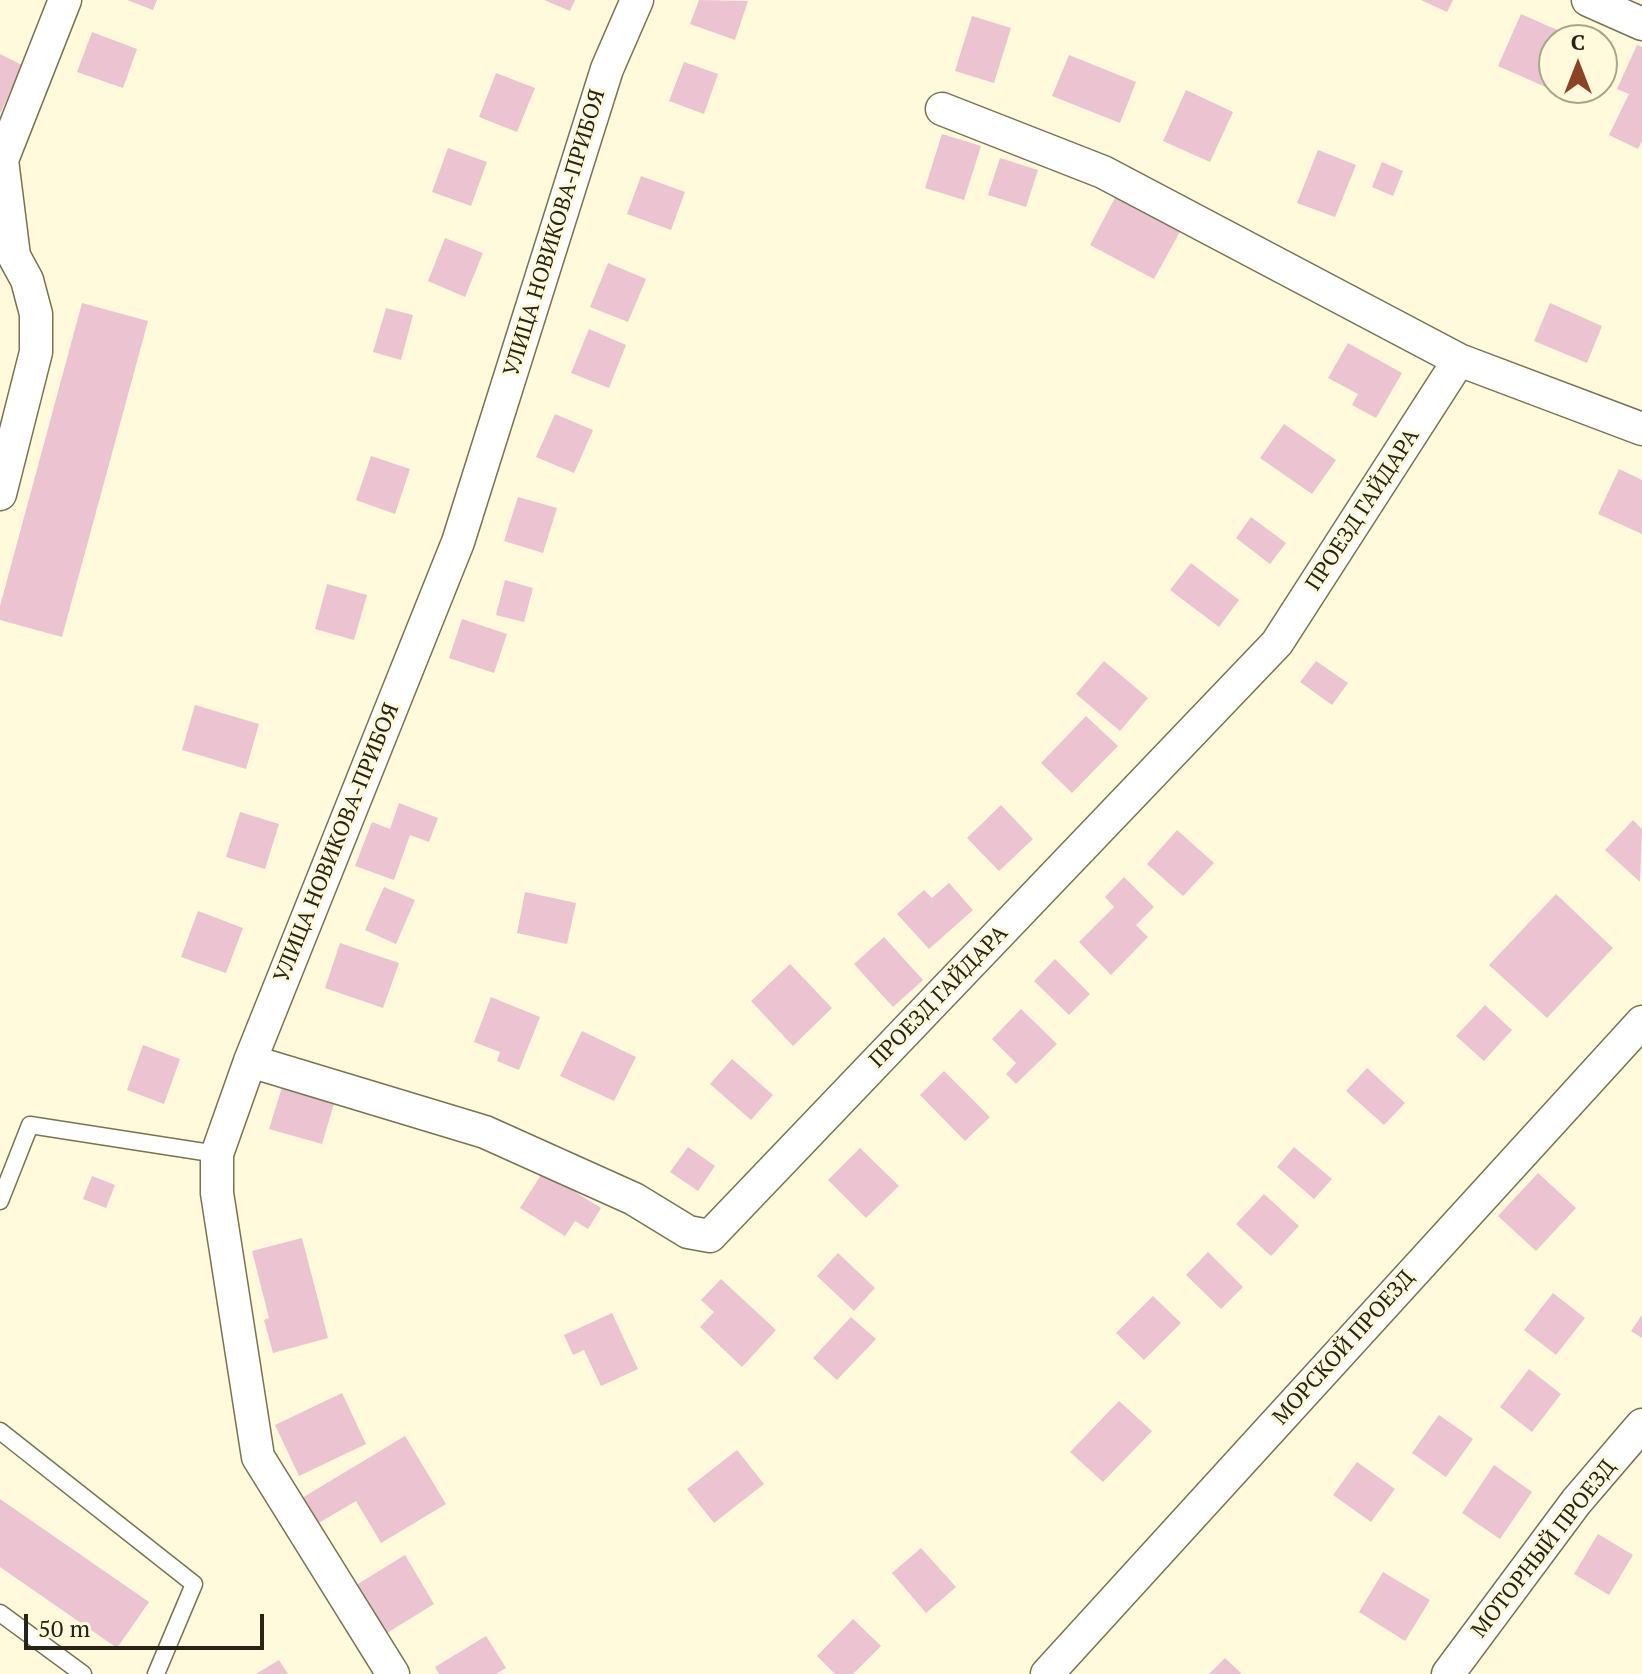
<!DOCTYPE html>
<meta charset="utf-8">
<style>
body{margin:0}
#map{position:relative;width:1642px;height:1674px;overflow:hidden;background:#fffadc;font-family:"PT Serif",serif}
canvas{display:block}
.north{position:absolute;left:1538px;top:24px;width:80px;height:80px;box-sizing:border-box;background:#fffadc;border:2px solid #a9a48d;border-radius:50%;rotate:0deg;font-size:22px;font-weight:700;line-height:32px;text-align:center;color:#272416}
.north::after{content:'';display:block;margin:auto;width:28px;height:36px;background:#8b4323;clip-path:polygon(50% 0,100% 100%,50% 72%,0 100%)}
.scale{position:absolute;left:24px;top:1614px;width:240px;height:36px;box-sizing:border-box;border:4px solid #272416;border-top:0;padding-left:10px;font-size:24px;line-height:28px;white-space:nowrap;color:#272416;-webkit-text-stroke:6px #fffadc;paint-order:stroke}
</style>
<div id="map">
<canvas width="1642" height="1674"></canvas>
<div class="north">С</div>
<div class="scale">50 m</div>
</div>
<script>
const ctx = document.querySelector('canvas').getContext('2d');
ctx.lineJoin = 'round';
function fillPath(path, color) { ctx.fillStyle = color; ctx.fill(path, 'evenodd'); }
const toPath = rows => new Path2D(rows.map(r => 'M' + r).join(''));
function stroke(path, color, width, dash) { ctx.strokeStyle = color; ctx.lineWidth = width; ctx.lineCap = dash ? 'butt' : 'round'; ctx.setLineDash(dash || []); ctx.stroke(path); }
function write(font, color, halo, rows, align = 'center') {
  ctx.font = font + ' "PT Serif",serif'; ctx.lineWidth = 6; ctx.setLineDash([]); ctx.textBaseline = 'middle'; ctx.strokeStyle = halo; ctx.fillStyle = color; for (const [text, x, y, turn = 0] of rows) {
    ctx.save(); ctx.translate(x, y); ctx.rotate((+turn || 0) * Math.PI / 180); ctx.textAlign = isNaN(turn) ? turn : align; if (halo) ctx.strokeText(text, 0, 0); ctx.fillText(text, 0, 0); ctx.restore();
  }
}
const building = toPath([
 [127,0,157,0,153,10],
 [544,0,575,0,570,11],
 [699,0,748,1,735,40,690,24],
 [1421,0,1453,0,1447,12],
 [1521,14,1580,40,1554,40,1557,92,1498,66],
 [972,16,1011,28,994,83,955,71],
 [92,32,137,49,123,88,77,72],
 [1637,45,1642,47,1642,141,1638,149,1609,135,1629,94,1617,89],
 [0,54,22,65,0,114],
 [1069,55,1136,82,1120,123,1052,96],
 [684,62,718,74,704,114,669,101],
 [496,73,535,88,517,132,479,117],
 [1186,90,1233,112,1210,162,1163,141],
 [942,134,981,146,964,200,925,188],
 [448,148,487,162,471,206,432,192],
 [1318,150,1356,165,1335,217,1297,203],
 [1000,158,1038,170,1026,207,988,195],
 [1382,162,1403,171,1393,196,1372,187],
 [641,176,685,192,671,230,627,214],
 [1117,194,1182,228,1154,279,1090,245],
 [445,238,483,253,465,297,428,281],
 [608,263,646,279,628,322,590,307],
 [82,303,148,321,62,637,0,620,0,606],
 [1550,303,1602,326,1587,363,1534,341],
 [386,308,413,315,401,360,373,352],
 [589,329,626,345,609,388,571,373],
 [1348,343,1402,373,1376,418,1352,405,1358,394,1328,378],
 [555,414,593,430,574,473,536,457],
 [1284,424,1336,460,1312,494,1260,458],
 [371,456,410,469,395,514,356,500],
 [1619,469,1642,480,1642,534,1598,514],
 [518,497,557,508,543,553,504,541],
 [1251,517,1286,543,1270,564,1236,538],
 [1191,563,1239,600,1219,627,1170,590],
 [505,580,533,588,524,622,496,615],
 [327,584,367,595,354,640,315,629],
 [462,619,507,634,494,673,449,658],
 [1104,661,1148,698,1120,731,1076,694],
 [1316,661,1348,683,1332,705,1300,682],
 [195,705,259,724,246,769,182,750],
 [1086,716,1118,746,1072,793,1041,763],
 [399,803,438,818,429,842,410,835,394,880,355,866,372,822,390,829],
 [1001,805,1033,839,999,871,967,838],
 [240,812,279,824,265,869,226,857],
 [1633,820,1642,829,1640,882,1605,850],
 [1177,830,1214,863,1183,896,1147,864],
 [1124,877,1154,907,1136,925,1148,937,1111,975,1079,942,1114,907,1105,897],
 [949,883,973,910,929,949,897,914,924,890,932,898],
 [384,887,415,900,396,944,365,930],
 [525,892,576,903,567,944,517,933],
 [1556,894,1613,948,1547,1018,1489,965],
 [198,911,243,928,226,973,181,957],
 [884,937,923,980,893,1007,854,964],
 [340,943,399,963,383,1008,325,988],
 [1055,959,1090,994,1069,1015,1034,981],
 [790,964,832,1008,793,1046,751,1001],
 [491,997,540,1017,519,1070,497,1061,500,1052,474,1042],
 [1485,1005,1512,1030,1484,1061,1456,1036],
 [1021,1009,1057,1044,1016,1084,1006,1074,1016,1063,992,1039],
 [582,1031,636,1057,614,1101,560,1076],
 [143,1045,180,1059,164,1104,127,1090],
 [732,1059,773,1095,751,1120,710,1084],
 [1367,1068,1405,1103,1384,1125,1346,1091],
 [944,1071,990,1117,965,1141,920,1095],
 [283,1084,335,1100,322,1144,269,1129],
 [688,1147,715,1166,698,1191,670,1172],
 [1294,1147,1332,1179,1314,1199,1277,1167],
 [860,1148,899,1186,866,1218,828,1180],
 [543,1172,601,1208,588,1229,575,1221,565,1236,520,1208],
 [1538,1173,1576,1208,1536,1251,1498,1216],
 [92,1176,115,1185,106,1208,83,1199],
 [1264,1194,1299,1226,1271,1256,1236,1224],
 [302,1238,328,1338,273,1353,264,1320,269,1318,252,1251],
 [1208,1252,1243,1287,1221,1309,1186,1275],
 [838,1253,875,1288,854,1311,817,1276],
 [721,1279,776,1330,742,1367,700,1327,714,1312,701,1300],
 [1553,1293,1585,1318,1556,1355,1524,1330],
 [1153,1296,1181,1323,1144,1360,1116,1333],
 [612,1313,638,1369,601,1386,584,1350,573,1355,564,1335],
 [1642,1315,1642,1338,1631,1331],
 [851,1317,876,1339,837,1380,813,1358],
 [1529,1369,1561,1394,1532,1432,1500,1407],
 [342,1393,366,1444,299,1476,275,1425],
 [1119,1401,1152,1431,1103,1482,1070,1452],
 [1439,1415,1473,1439,1446,1477,1412,1453],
 [405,1436,446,1504,381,1543,356,1501,317,1524,302,1498],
 [737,1450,764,1484,714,1523,687,1489],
 [1357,1462,1395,1489,1371,1522,1333,1495],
 [1494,1465,1532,1492,1500,1539,1462,1513],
 [0,1499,149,1602,117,1648,0,1567],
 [1598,1534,1633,1555,1609,1595,1574,1574],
 [921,1548,956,1587,926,1613,892,1573],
 [405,1555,434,1604,382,1636,353,1587],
 [1383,1572,1430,1600,1405,1641,1359,1612],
 [853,1619,881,1646,853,1674,835,1674,817,1656],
 [486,1636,506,1668,496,1674,439,1674,435,1667],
 [1225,1658,1242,1674,1209,1674],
 [279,1660,288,1674,256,1674]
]);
const service = toPath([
 [0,1201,30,1125,217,1154],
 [0,1431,194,1584,156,1674],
 [0,1613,83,1674]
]);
const minor = toPath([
 [1588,0,1642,24],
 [942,109,1103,172,1459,360,1642,429],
 [0,494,36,352,36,314,27,280,14,256,2,160,65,0],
 [250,1061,485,1132,634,1199,688,1232,710,1236,1277,643,1459,360],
 [393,1674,258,1457,217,1193,217,1154,250,1061,458,542,607,69,637,0],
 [1047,1674,1642,1022],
 [1448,1674,1576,1502,1642,1425]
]);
const streetNames = [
 ["УЛИЦА НОВИКОВА-ПРИБОЯ",555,233,-73],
 ["ПРОЕЗД ГАЙДАРА",1363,510,-57],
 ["УЛИЦА НОВИКОВА-ПРИБОЯ",337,843,-68],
 ["ПРОЕЗД ГАЙДАРА",939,997,-46],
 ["МОРСКОЙ ПРОЕЗД",1344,1348,-48],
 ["МОТОРНЫЙ ПРОЕЗД",1544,1549,-52]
];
fillPath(building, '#ecc3d1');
stroke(service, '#797351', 19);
stroke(minor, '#797351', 35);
stroke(service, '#fff', 16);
stroke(minor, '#fff', 32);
write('22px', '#272416', '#fffadc', streetNames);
</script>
